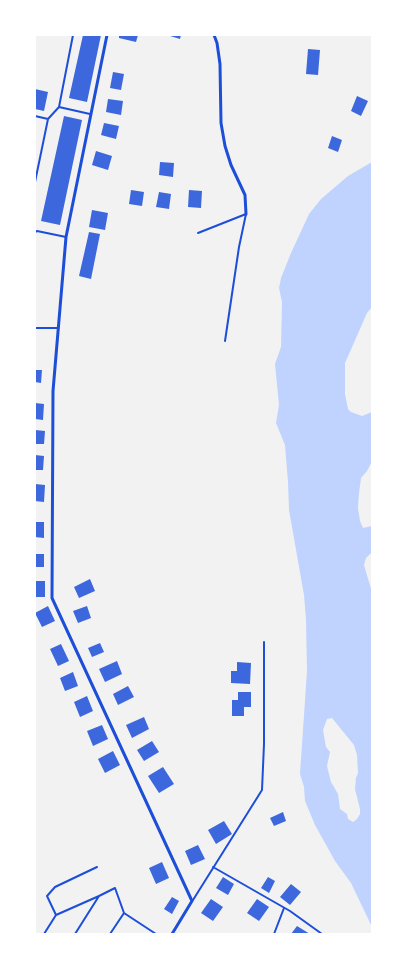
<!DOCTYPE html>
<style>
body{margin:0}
#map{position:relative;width:407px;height:969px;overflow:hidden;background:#f2f2f2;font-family:"Fira Sans Condensed",sans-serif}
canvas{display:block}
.frame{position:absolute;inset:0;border:36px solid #fff;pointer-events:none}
</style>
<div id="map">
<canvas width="407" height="969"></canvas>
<div class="frame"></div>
</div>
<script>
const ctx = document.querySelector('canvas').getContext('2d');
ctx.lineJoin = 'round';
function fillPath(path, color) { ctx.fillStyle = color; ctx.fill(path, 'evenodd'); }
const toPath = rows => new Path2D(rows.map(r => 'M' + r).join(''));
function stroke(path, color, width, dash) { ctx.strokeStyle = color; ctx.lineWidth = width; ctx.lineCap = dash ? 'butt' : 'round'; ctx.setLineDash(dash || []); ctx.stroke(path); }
const water = toPath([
 [372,162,372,307,367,313,345,363,345,394,348,409,351,412,362,416,372,412,372,461,367,471,361,478,359,493,358,508,360,521,363,528,372,526,372,552,366,558,364,565,372,592,372,927,351,883,335,861,315,825,305,801,304,787,300,774,307,671,306,619,304,595,289,510,288,482,285,445,276,423,279,405,275,364,281,347,282,302,279,288,281,278,291,253,309,214,321,199,348,176],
 [332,718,354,745,357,755,358,773,356,778,355,789,360,809,360,814,357,819,353,822,348,819,347,814,340,809,338,794,331,782,327,766,330,752,326,747,323,730,327,719]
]);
const building = toPath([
 [83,35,101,35,87,102,69,98],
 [119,35,138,35,136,42,119,38],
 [167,35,181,35,180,39],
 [308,49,320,50,318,75,306,74],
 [113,72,124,74,121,90,110,88],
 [35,89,48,92,44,111,35,109],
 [357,96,368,101,361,116,351,111],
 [108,99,123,101,121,115,106,112],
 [64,116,82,120,60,225,41,221],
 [104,123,119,126,116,139,101,135],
 [332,136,342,140,338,152,328,148],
 [96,151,112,156,108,170,92,165],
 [160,162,174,163,173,177,159,175],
 [131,190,144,192,142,206,129,204],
 [189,190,202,191,201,208,188,207],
 [159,192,171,194,169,209,156,207],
 [92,210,108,213,105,230,89,227],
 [89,232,100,234,91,279,79,276],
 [35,370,42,370,41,383,35,382],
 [35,403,44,404,43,420,35,419],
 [35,430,45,431,44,444,35,444],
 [35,455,44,456,43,470,35,470],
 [35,484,45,485,44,502,35,501],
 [35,522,44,522,44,538,35,537],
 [35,554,44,554,44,567,35,567],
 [90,579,95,591,79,598,74,587],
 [35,581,45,581,45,597,35,597],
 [48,606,55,621,42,627,35,613],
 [87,606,91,618,78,623,73,611],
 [100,643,104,652,92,657,88,648],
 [61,644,69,661,58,666,50,649],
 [117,661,122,674,105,682,99,669],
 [237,662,251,663,250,684,231,683,231,671,237,671],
 [73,672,78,686,65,691,60,678],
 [128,686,134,697,118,705,113,694],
 [238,692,251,692,251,707,244,707,244,716,232,716,232,700,238,700],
 [87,696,93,711,80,717,74,702],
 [144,717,149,729,132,738,126,725],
 [102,725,108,739,93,746,87,731],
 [152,741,159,752,144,761,137,750],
 [113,751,120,765,105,773,98,759],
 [163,767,174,784,159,793,148,776],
 [283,812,286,821,274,826,270,818],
 [224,821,232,834,216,844,208,830],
 [198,845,205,859,191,865,185,851],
 [162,862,169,878,156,884,149,868],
 [223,877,234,884,228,895,216,888],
 [268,877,275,881,269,893,261,888],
 [291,884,301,892,290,905,280,897],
 [172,897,179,901,172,914,164,909],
 [211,899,223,907,213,921,201,913],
 [257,899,269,907,259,921,247,913],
 [297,926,310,934,291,934]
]);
const service = toPath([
 [59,107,73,35],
 [35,116,48,119,59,107,90,114],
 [35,182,48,119],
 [35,232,37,231,66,237],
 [198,233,246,214],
 [35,328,58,328],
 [225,341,239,247,246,214],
 [213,867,290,911,322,934],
 [193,900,262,790,264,744,264,642],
 [124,913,156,934],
 [56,915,47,896,55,887,97,867],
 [44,934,56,915,99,896],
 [75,934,99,896,115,888,124,913],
 [110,934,124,913],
 [274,934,284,908]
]);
const minor = toPath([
 [107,35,66,237,53,391,52,598,192,901,172,934],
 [214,35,217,43,220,64,221,123,225,146,231,165,245,195,246,214]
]);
fillPath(water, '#bfd3fe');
fillPath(building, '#3d67dc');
stroke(service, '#1d4ed8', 2);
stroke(minor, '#1d4ed8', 3);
</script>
